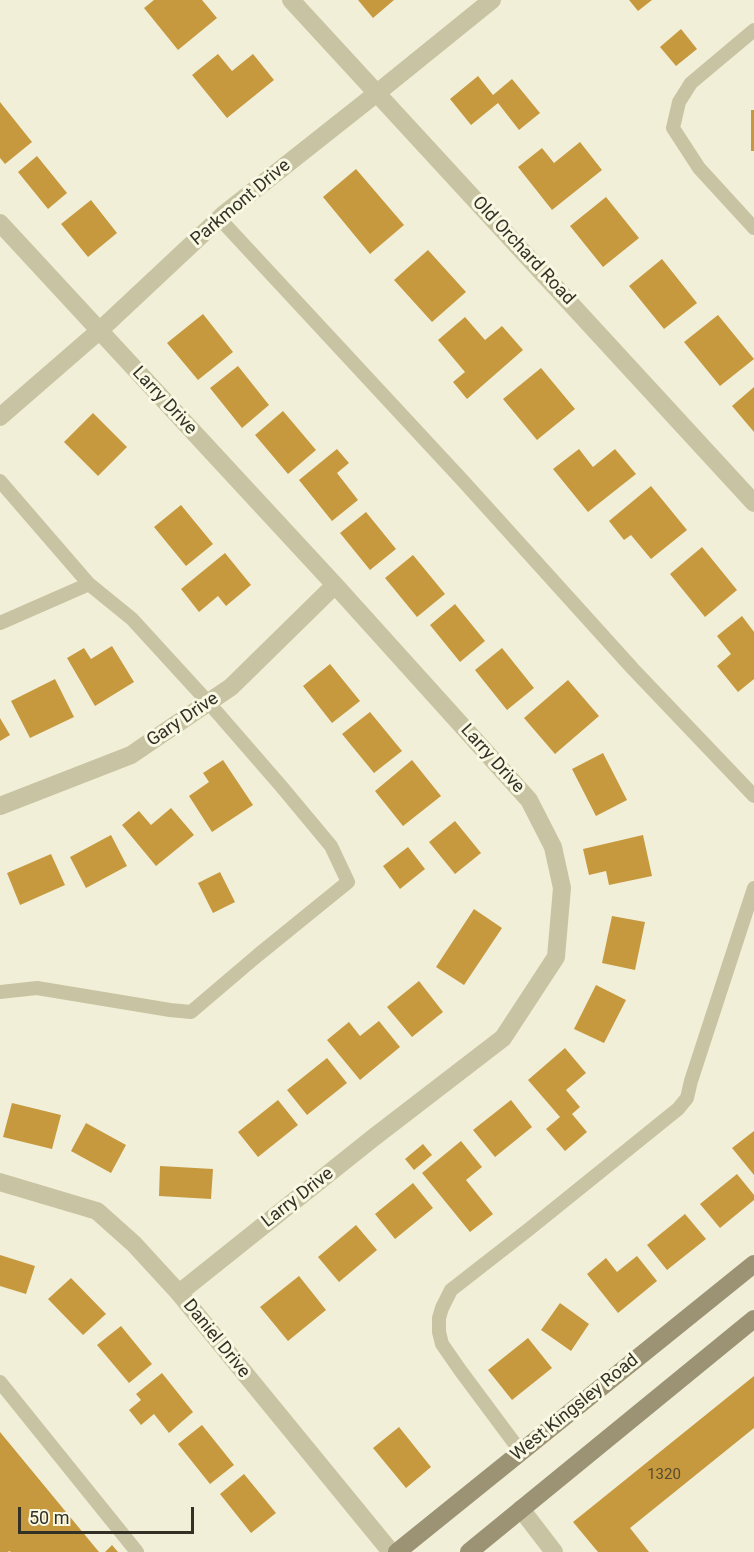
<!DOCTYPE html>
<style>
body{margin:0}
#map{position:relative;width:754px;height:1552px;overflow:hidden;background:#f1efd7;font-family:Roboto,sans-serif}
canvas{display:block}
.scale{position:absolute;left:18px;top:1507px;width:176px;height:27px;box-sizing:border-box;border:3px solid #333025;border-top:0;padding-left:8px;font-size:18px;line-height:21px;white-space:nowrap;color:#333025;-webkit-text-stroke:4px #f9f8e3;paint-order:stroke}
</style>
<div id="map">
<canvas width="754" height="1552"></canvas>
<div class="scale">50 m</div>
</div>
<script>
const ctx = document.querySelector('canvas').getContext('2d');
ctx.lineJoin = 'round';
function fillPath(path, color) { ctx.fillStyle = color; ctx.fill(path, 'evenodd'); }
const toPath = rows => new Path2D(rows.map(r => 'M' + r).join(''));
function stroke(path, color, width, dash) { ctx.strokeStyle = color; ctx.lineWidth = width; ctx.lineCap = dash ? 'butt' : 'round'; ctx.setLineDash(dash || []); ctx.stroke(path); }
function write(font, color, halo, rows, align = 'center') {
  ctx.font = font + ' Roboto,sans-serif'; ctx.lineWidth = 6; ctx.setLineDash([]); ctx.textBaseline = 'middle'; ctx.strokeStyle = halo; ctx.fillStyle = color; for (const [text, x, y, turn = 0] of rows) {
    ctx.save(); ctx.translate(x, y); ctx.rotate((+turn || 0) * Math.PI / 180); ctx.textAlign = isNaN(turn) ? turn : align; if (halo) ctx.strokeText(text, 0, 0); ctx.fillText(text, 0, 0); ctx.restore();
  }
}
const building = toPath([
 [154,0,202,0,217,18,178,50,144,8],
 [358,0,394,0,373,18],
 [629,0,652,0,638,11],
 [681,29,697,49,676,66,660,47],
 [218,54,232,71,253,54,274,80,227,118,192,75],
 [478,76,493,95,512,79,540,113,519,130,498,103,471,125,450,99],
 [0,102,32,142,5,164,0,158],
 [751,110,754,110,754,151,751,151],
 [580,142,602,170,552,210,518,167,542,148,554,163],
 [37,156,67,193,48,209,18,172],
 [356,169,404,225,370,254,323,197],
 [606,197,639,238,603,267,570,226],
 [91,200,117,233,88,257,61,224],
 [428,250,466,292,432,322,394,280],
 [662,259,697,303,664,329,629,286],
 [203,314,233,352,198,380,167,343],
 [718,315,754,359,720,386,684,342],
 [465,317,485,340,502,326,523,350,467,399,453,382,465,372,438,340],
 [238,366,269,405,242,428,210,388],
 [541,368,575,409,537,440,503,399],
 [754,387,754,432,732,406],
 [283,411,316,450,288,474,255,435],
 [93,413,127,447,98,476,64,442],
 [337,449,349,463,337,473,358,500,332,521,299,480],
 [579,449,593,467,615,449,636,474,588,512,553,469],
 [651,486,687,530,651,559,631,535,624,540,609,521],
 [181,505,213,544,186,566,154,527],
 [366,512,396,549,370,570,340,533],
 [702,547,737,590,705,617,670,574],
 [225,553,251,585,226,606,218,596,199,612,181,589],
 [413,555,445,594,417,617,385,578],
 [455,604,485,641,460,662,430,625],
 [742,616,754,632,754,679,738,692,717,666,731,654,717,636],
 [112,646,134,682,95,706,67,658,84,648,91,659],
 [502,648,534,688,507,710,475,670],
 [330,664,360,701,332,723,303,686],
 [55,679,74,717,30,738,11,701],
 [568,680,599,716,555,754,524,718],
 [370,712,402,751,374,773,342,734],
 [0,718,10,735,0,741],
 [603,753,627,800,596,816,572,769],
 [223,760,253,805,212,832,189,796,209,782,203,773],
 [412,760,441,796,403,826,375,791],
 [171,808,194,835,156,866,122,825,139,811,151,825],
 [455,821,481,853,455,874,429,842],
 [111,835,127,866,86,888,70,857],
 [643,835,652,876,609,885,606,871,589,875,583,849],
 [408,847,425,869,400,889,383,866],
 [51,854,65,885,20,905,7,873],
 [220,872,235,902,213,913,198,883],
 [474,909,502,928,464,985,436,967],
 [612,916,645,922,635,970,602,963],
 [419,981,443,1012,412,1037,387,1007],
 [596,985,626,1000,604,1043,574,1029],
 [379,1021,400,1047,360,1080,327,1040,349,1022,360,1036],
 [565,1048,586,1073,566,1090,580,1107,572,1114,587,1132,565,1151,546,1129,560,1117,528,1080],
 [327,1058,347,1083,307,1115,287,1090],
 [278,1100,298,1125,258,1157,238,1132],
 [511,1100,532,1127,495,1157,473,1130],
 [12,1103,61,1115,52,1149,3,1137],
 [86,1123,126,1145,111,1173,71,1151],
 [754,1131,754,1175,732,1148],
 [461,1141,482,1167,466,1180,493,1214,470,1232,422,1173],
 [423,1144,432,1155,414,1170,405,1159],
 [160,1166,213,1169,211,1199,159,1196],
 [737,1174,754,1195,754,1200,720,1228,700,1204],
 [413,1183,433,1208,395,1239,375,1214],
 [685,1214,706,1239,667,1270,647,1245],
 [356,1225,377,1250,339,1282,318,1257],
 [0,1255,35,1266,26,1294,0,1286],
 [637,1256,657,1281,618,1313,587,1274,606,1258,617,1272],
 [299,1276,326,1310,288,1341,260,1307],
 [71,1278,106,1314,83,1335,48,1299],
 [560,1303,589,1324,571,1351,541,1330],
 [121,1326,152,1364,129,1383,97,1345],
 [528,1338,552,1368,512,1400,488,1370],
 [162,1373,193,1412,169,1433,154,1414,141,1425,129,1410,141,1400,136,1394],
 [754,1376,754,1428,630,1528,649,1552,598,1552,573,1522],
 [202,1425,234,1465,210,1484,178,1444],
 [399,1427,431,1467,406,1488,373,1448],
 [0,1432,99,1552,11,1552,9,1551,8,1552,0,1552],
 [244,1474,276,1513,251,1533,220,1494],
 [112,1545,118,1552,105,1552]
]);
const lane = toPath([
 [754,30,691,83,679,102,673,128,699,168,754,228],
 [219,218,464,482,633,669,754,796],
 [0,481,89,584,132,619,208,702,281,786,331,846,348,882,258,955,191,1012,170,1010,37,988,0,992],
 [0,623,89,584],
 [0,1382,137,1552],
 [521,1452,460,1370,442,1344,439,1332,439,1318,442,1308,451,1290,528,1230,678,1109,687,1098,691,1081,754,888]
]);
const street = toPath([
 [291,0,754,503],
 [0,223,335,585,529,800,553,847,562,888,556,957,503,1038,373,1138,179,1293],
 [0,417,99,331,224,214,377,93,492,0],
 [0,806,131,755,231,687,335,585],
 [0,1182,97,1211,134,1244,179,1293,391,1552],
 [521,1509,554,1552]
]);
const secondary = toPath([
 [397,1552,754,1264],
 [469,1552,754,1319]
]);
const numberNames = [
 ["1320",664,1475]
];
const streetNames = [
 ["Parkmont Drive",241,203,-40],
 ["Old Orchard Road",523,251,47],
 ["Larry Drive",164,401,47],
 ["Gary Drive",183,720,-34],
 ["Larry Drive",492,759,48],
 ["Larry Drive",298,1198,-38],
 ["Daniel Drive",216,1339,51],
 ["West Kingsley Road",575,1408,-39]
];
fillPath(building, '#c7993f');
stroke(lane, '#c8c4a3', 14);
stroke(street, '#c8c4a3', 18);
stroke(secondary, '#9c9375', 18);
write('15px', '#584a2c', null, numberNames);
write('18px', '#333025', '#f9f8e3', streetNames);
</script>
